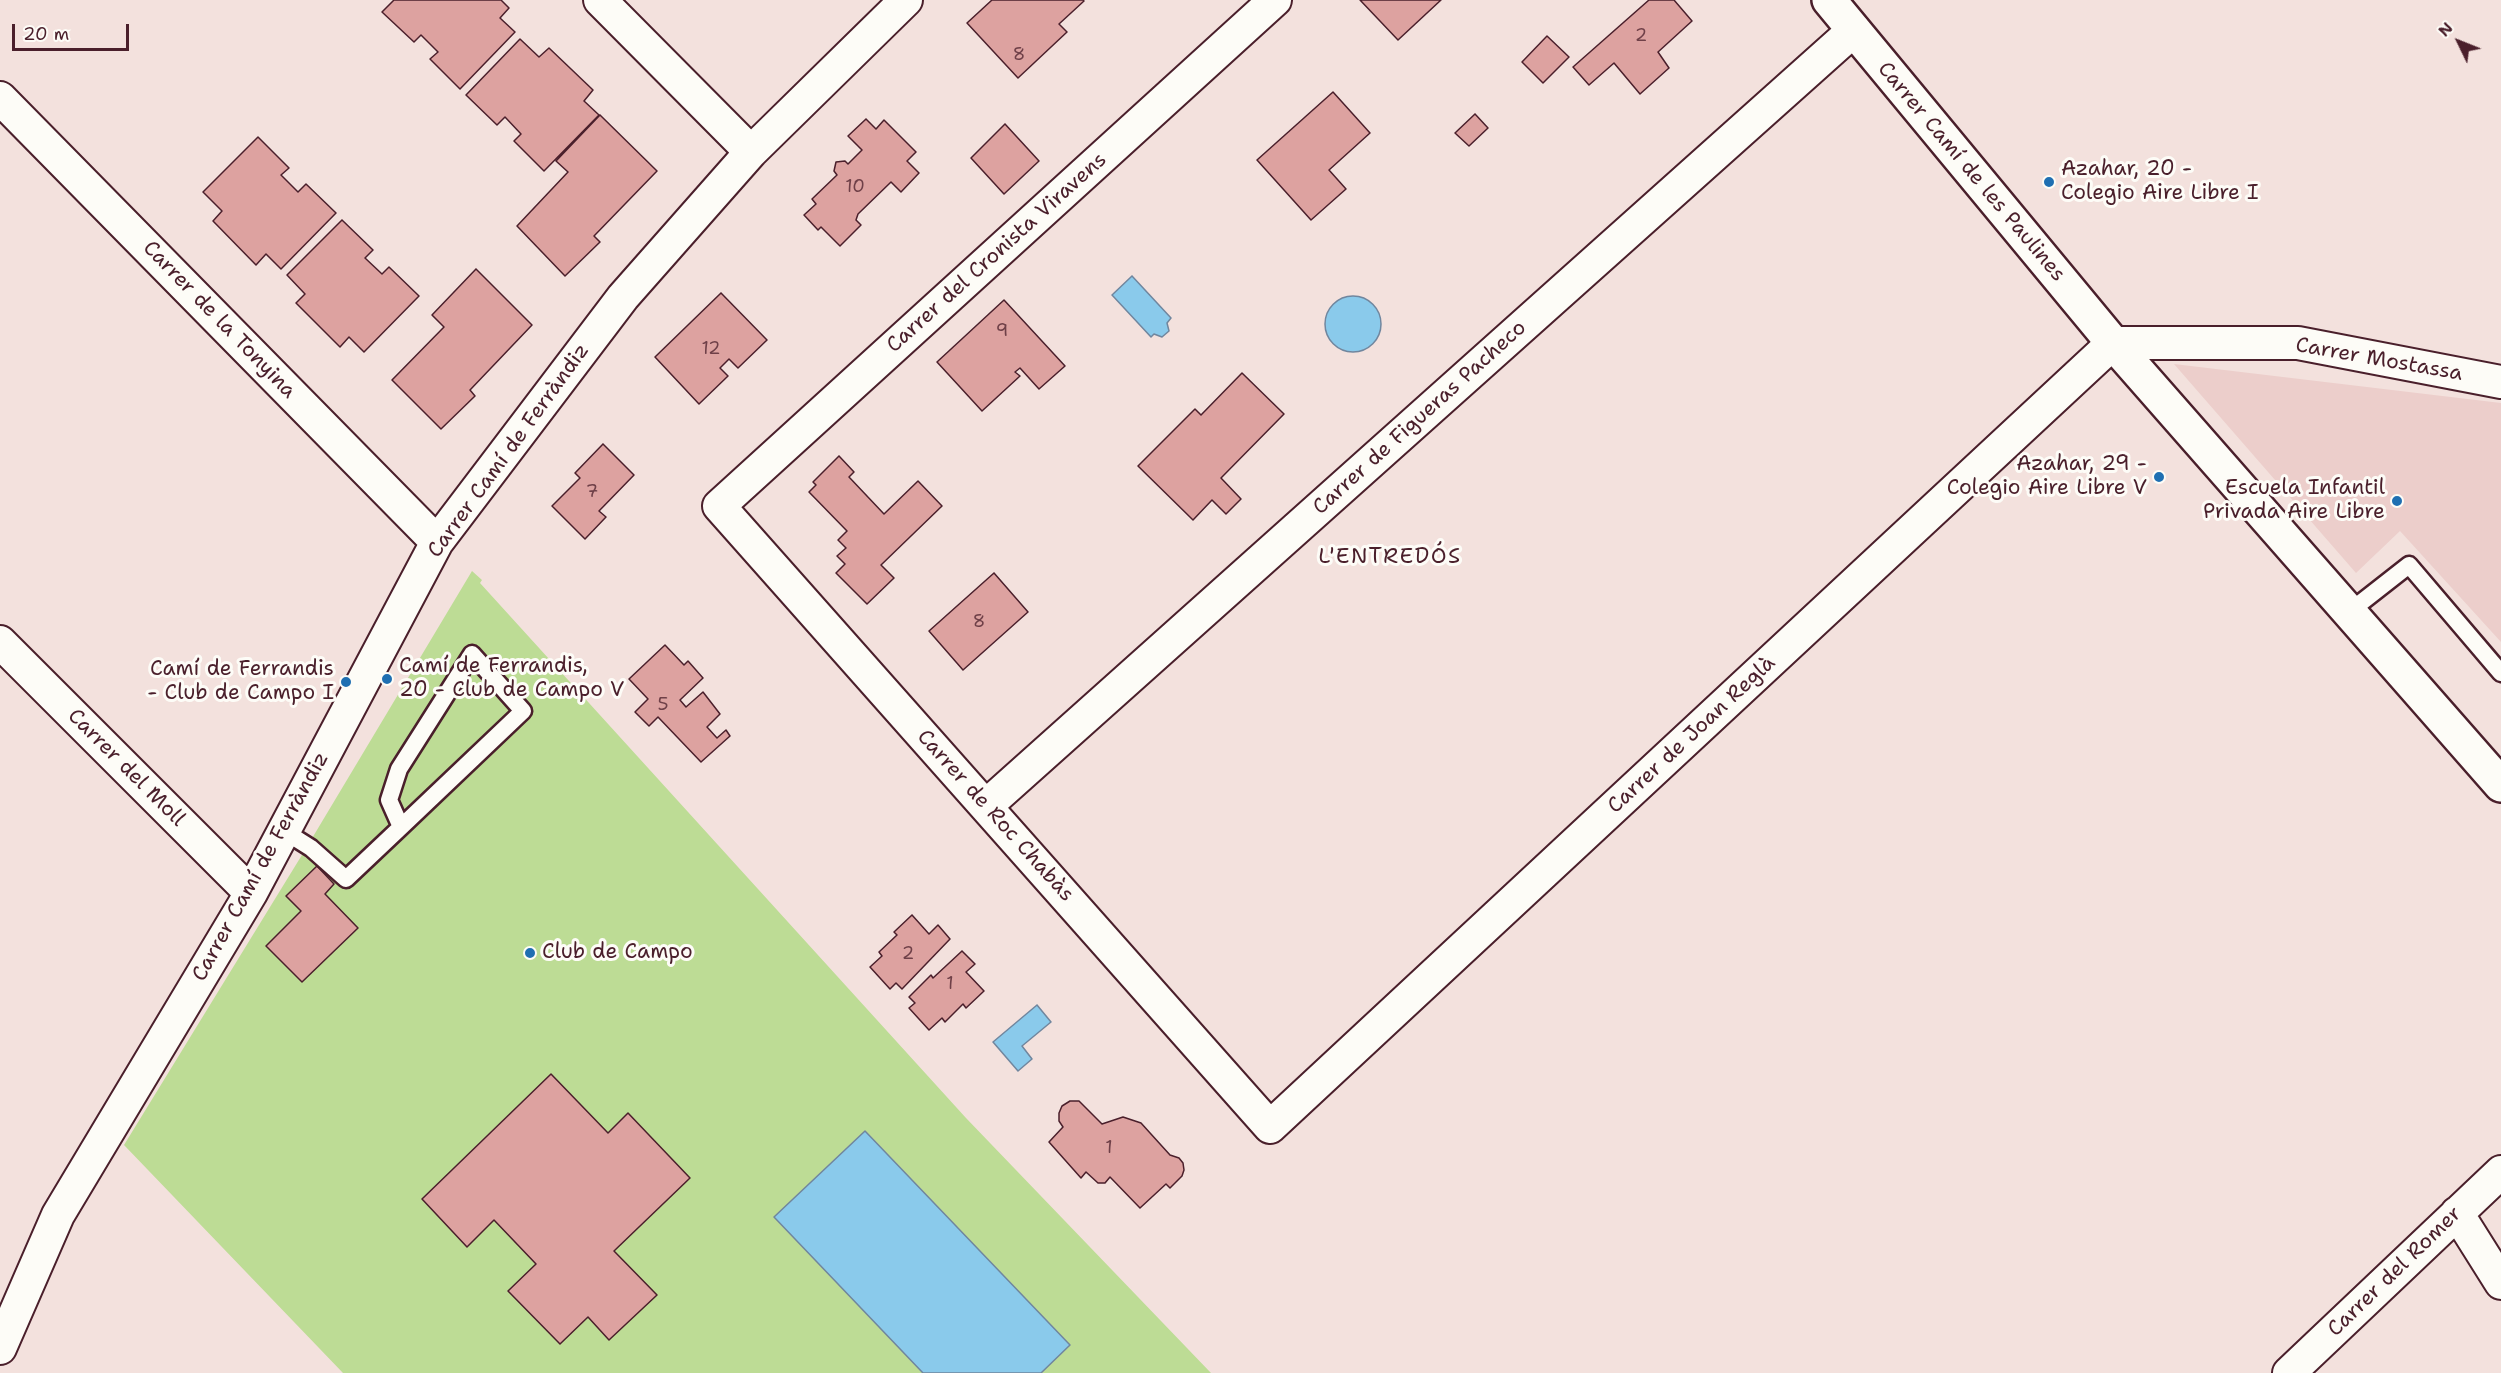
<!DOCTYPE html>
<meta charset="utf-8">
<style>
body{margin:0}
#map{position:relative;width:2501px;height:1373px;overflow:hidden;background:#f3e1dd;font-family:"Shantell Sans",sans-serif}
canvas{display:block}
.north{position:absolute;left:2429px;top:12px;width:60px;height:60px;-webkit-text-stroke:4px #fdfcf7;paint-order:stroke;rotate:313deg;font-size:16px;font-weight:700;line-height:24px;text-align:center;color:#4a1f2b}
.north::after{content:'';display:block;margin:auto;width:21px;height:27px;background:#4a1f2b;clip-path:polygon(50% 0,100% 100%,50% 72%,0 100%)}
.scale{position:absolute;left:12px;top:24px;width:117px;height:27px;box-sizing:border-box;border:3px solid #4a1f2b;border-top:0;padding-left:8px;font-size:18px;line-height:21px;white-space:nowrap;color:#4a1f2b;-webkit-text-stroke:4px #fdfcf7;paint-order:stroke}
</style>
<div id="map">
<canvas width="2501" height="1373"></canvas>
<div class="north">N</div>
<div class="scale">20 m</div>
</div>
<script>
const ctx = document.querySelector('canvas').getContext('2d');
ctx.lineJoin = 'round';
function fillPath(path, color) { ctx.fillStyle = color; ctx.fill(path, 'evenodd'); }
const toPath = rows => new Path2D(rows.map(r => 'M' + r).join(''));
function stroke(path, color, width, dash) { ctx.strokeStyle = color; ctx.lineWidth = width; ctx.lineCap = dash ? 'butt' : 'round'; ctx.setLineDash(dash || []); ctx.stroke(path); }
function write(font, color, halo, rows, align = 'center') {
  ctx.font = font + ' "Shantell Sans",sans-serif'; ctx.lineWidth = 6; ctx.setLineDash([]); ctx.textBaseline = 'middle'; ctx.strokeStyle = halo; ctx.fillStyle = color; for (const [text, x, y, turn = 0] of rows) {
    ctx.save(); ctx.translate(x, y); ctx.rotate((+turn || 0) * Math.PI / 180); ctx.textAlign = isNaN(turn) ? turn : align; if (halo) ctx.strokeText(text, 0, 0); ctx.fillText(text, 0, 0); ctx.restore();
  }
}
const built = toPath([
 [2174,364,2501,403,2501,642,2400,531,2356,573]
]);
const green = toPath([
 [472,571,482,580,480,583,966,1118,1211,1373,343,1373,124,1145,305,850]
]);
const water = toPath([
 [1132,276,1171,318,1167,323,1169,331,1162,337,1154,334,1151,337,1112,295,1132,276],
 '1325 324a28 28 0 1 1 56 0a28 28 0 1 1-56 0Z',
 [1037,1005,1051,1022,1022,1046,1032,1059,1018,1071,993,1042,1037,1005],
 [865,1131,1070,1345,1041,1373,923,1373,774,1217,865,1131]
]);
const building = toPath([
 [394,0,501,0,509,8,500,18,515,32,460,89,430,59,438,52,421,35,414,42,382,12,394,0],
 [992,0,1083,0,1084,1,1059,24,1067,32,1018,78,967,23,992,0],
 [1360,0,1441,0,1398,40,1360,0],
 [1649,0,1674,0,1692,21,1658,52,1669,68,1640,94,1614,63,1589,85,1573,67,1649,0],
 [1547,36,1569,57,1543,83,1522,62,1547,36],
 [520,39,539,57,549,48,593,90,584,101,599,115,544,171,514,141,521,134,505,117,497,125,466,95,520,39],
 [1333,92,1370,133,1329,170,1346,189,1311,220,1257,160,1333,92],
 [1475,114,1488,128,1469,146,1455,133,1475,114],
 [600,115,657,171,594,236,600,242,565,276,517,226,568,172,556,161,600,115],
 [866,119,876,129,884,120,916,152,907,161,919,173,901,192,891,182,858,214,856,220,861,225,840,246,821,227,818,230,804,215,816,204,812,199,837,175,834,171,836,162,845,161,848,164,862,150,848,136,866,119],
 [1005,124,1039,161,1004,194,971,158,1005,124],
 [258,137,289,168,281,175,298,192,306,184,336,213,281,269,266,254,256,265,213,221,222,211,203,192,258,137],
 [342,220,373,250,365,258,382,274,389,267,419,296,364,352,349,337,340,347,296,303,305,294,287,275,342,220],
 [476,269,532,325,470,390,475,396,441,429,392,380,444,327,432,315,476,269],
 [721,293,767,340,738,368,729,359,720,368,728,376,699,404,655,357,721,293],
 [1004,300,1065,366,1039,389,1020,368,1015,372,1020,376,982,411,937,362,1004,300],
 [1242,373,1284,414,1221,478,1241,499,1226,514,1212,500,1193,520,1138,466,1195,409,1201,415,1242,373],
 [603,444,634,475,599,511,606,517,585,539,552,506,580,478,575,473,603,444],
 [839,456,854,472,849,477,884,514,918,481,942,506,881,565,894,578,867,604,836,573,845,564,837,556,846,548,838,540,847,531,809,492,816,485,813,482,839,456],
 [994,573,1028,612,963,670,929,631,994,573],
 [665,645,684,665,688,661,703,678,680,700,686,707,703,692,720,714,707,727,717,738,726,730,730,736,701,762,658,717,649,726,635,712,648,699,629,679,665,645],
 [317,866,334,884,325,894,358,928,302,982,266,946,301,911,286,896,317,866],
 [912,915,929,934,938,925,950,939,902,989,896,983,890,989,870,967,882,956,879,952,897,935,894,932,912,915],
 [962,951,975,964,966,972,984,991,966,1008,963,1004,945,1022,942,1018,929,1030,909,1008,915,1003,909,997,931,975,933,978,962,951],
 [551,1074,608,1133,628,1113,690,1178,614,1251,657,1295,609,1340,588,1317,560,1344,508,1291,536,1264,494,1220,467,1247,422,1199,551,1074],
 [1070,1101,1079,1101,1102,1124,1123,1117,1141,1123,1170,1155,1179,1158,1183,1163,1184,1170,1182,1176,1170,1188,1166,1184,1140,1208,1110,1177,1105,1183,1098,1183,1086,1172,1081,1178,1049,1142,1063,1127,1059,1121,1059,1113,1062,1106,1070,1101]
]);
const lane = toPath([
 [2349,612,2409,565,2501,673],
 [284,831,311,848,346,879,401,827,523,711,472,654,399,769,389,800,401,827]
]);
const street = toPath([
 [600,0,751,152],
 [1275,0,719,506,1270,1127,2113,343,2298,343,2501,382],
 [0,98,437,542],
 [0,642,251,893],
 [986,806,1854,30],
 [2457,1213,2501,1283],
 [0,1348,58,1215,251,893,437,542,623,297,751,152,906,0],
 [2289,1373,2501,1172]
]);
const secondary = toPath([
 [1829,0,2113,343,2501,785]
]);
const markers = [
 [2049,182,6,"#1f6fb2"],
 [2159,477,6,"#1f6fb2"],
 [2397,501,6,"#1f6fb2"],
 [387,679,6,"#1f6fb2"],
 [346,682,6,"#1f6fb2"],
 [530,953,6,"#1f6fb2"]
];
const numberNames = [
 ["2",1641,36],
 ["8",1019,55],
 ["10",855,187],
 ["9",1002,331],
 ["12",711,349],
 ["7",592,492],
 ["8",979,622],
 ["5",663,705],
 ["2",908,954],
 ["1",950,984],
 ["1",1109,1148]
];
const poiNames = [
 ["Azahar, 20 -",2061,170],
 ["Colegio Aire Libre I",2061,194],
 ["Azahar, 29 -",2147,465,"right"],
 ["Colegio Aire Libre V",2147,489,"right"],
 ["Escuela Infantil",2385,489,"right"],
 ["Privada Aire Libre",2385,513,"right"],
 ["Camí de Ferrandis,",399,667],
 ["20 - Club de Campo V",399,691],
 ["Camí de Ferrandis",334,670,"right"],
 ["- Club de Campo I",334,694,"right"],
 ["Club de Campo",542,953]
];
const streetNames = [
 ["Carrer Camí de les Paulines",1971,172,50],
 ["Carrer del Cronista Viravens",997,253,-42],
 ["Carrer de la Tonyina",219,320,46],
 ["Carrer Mostassa",2379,360,10],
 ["Carrer de Figueras Pacheco",1420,418,-42],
 ["Carrer Camí de Ferràndiz",509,451,-54],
 ["Carrer de Joan Reglà",1692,735,-43],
 ["Carrer del Moll",126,768,45],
 ["Carrer de Roc Chabàs",995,816,48],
 ["Carrer Camí de Ferràndiz",261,867,-61],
 ["Carrer del Romer",2395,1272,-44]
];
const neighbourhoodNames = [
 ["L'ENTREDÓS",1390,557]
];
fillPath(built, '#eccecb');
fillPath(green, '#bddc95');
fillPath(water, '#8acaeb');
stroke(water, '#70869e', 1.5);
fillPath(building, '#dda2a0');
stroke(building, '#4a1f2b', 1.5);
stroke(lane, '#4a1f2b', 21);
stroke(street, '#4a1f2b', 36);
stroke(secondary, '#4a1f2b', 38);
stroke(lane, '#fdfcf7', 16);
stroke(street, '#fdfcf7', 32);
stroke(secondary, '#fdfcf7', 33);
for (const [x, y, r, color] of markers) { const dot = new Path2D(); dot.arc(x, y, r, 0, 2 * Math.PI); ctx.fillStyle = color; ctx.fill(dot); stroke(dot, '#fdfcf7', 2); }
write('18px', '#6f4048', null, numberNames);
write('21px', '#4a1f2b', '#fdfcf7', poiNames, 'left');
write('21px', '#4a1f2b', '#fdfcf7', streetNames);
ctx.letterSpacing = '1.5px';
write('22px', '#4a1f2b', '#fdfcf7', neighbourhoodNames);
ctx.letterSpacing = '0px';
</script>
